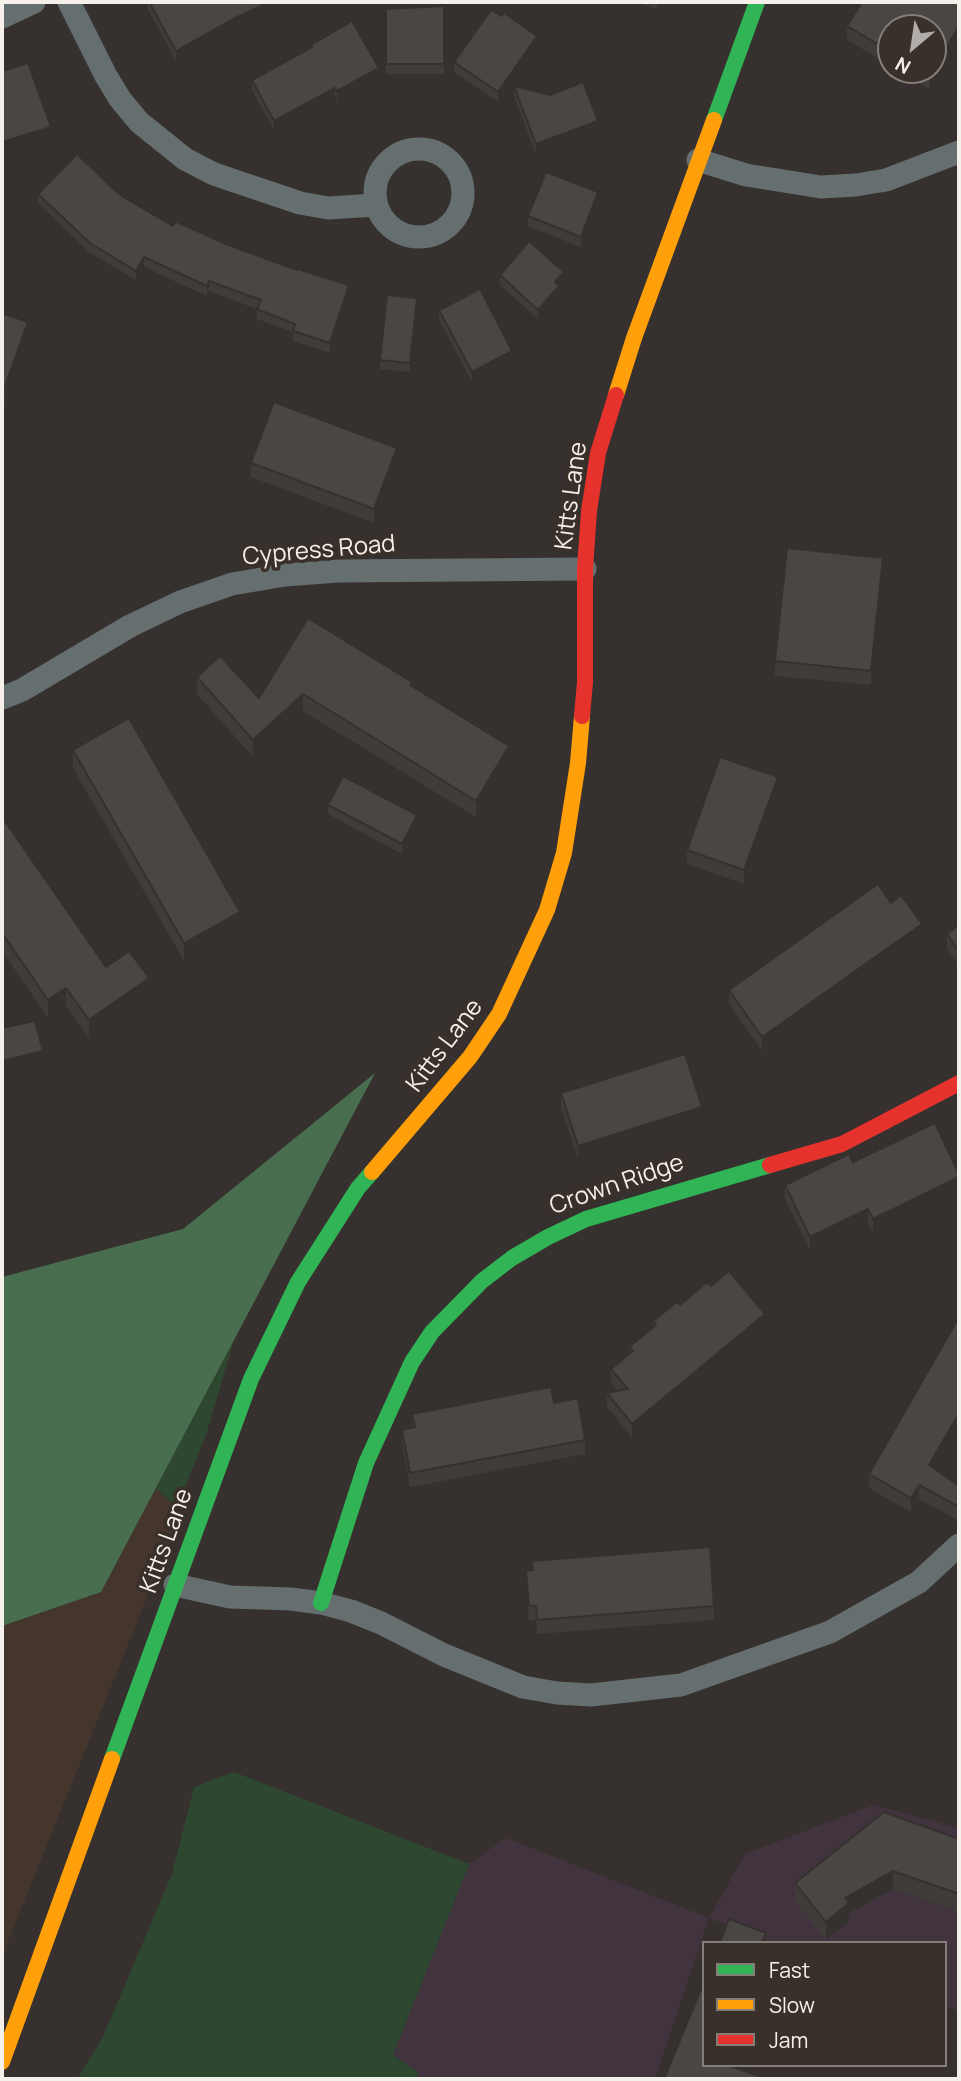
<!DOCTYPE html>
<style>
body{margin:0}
#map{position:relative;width:961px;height:2081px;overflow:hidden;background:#36312e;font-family:Manrope,sans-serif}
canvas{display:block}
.frame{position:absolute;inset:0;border:4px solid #f6f0eb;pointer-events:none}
.legend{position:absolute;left:702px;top:1941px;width:245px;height:126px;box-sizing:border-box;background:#3a302a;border:2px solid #857d77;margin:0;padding:9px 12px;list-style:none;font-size:21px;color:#f6f0eb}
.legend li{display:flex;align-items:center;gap:14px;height:35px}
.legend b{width:35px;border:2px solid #857d77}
.north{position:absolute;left:877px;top:14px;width:70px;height:70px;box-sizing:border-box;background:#3a302a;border:2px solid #857d77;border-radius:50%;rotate:209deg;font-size:19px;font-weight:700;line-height:28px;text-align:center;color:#f6f0eb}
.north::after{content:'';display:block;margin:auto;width:24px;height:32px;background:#b3ada9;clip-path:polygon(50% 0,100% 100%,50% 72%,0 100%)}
</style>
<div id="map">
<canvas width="961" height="2081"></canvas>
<div class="frame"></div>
<ul class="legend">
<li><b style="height:9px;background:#30b455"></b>Fast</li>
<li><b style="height:9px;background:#ff9f0a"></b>Slow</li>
<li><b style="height:9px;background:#e5322d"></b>Jam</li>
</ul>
<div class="north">N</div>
</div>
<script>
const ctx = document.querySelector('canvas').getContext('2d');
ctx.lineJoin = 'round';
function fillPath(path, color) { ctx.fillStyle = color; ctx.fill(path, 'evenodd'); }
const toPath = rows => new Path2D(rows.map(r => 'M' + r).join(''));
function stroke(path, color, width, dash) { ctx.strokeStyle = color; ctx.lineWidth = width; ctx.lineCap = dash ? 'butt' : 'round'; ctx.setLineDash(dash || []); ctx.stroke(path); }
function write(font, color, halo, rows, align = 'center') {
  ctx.font = font + ' Manrope,sans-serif'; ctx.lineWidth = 7; ctx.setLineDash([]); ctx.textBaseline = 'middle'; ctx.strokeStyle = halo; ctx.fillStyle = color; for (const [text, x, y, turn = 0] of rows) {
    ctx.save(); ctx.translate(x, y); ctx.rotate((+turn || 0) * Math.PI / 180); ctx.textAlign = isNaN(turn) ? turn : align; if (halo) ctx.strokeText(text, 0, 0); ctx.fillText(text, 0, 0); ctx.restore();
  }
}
const commercial = toPath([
 [873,1805,959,1828,959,2011,945,2006,945,1943,775,1943,709,1918,655,2079,414,2079,418,2073,393,2055,469,1864,506,1838,709,1918,745,1854]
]);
const built = toPath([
 [156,1488,174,1505,172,1536,2,1956,2,1626,101,1592]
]);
const green = toPath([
 [234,1340,206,1435,184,1489,174,1505,156,1488],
 [234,1772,469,1864,393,2055,419,2073,414,2079,77,2079,102,2039,172,1874,194,1787]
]);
const forest = toPath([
 [375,1073,101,1592,2,1626,2,1277,183,1229]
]);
const street = toPath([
 [69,2,106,76,120,99,139,122,185,159,214,174,300,203,328,208,376,205],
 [2,17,34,2],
 '375 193a44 44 0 1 1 88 0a44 44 0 1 1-88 0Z',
 [698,160,746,175,821,187,856,185,886,180,959,152],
 [2,698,22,690,130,626,180,602,232,584,285,575,339,571,585,569],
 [175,1585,230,1597,291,1599,321,1603,351,1611,381,1623,444,1655,523,1687,557,1693,591,1695,681,1685,830,1632,919,1582,959,1545]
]);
const fast = toPath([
 [714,120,757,2],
 [321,1603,366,1463,412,1362,432,1332,482,1281,512,1258,548,1237,586,1219,770,1165],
 [112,1759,251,1379,298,1282,358,1188,372,1172]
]);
const slow = toPath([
 [616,395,634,338,714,120],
 [372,1172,470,1057,499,1014,547,910,564,853,578,763,582,716],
 [2,2062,112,1759]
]);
const jam = toPath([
 [582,716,585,682,585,569,589,511,598,453,616,395],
 [770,1165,842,1144,959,1083]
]);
const wall = toPath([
 [148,2,289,2,233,29,176,60,148,10],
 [635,2,659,2,656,9],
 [959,2,930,89,897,70,933,70,891,28,891,66,847,40,847,26],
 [444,6,444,74,386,74,386,9],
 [502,16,537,45,498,102,454,72,454,62],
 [311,45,379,77,337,101,335,97,274,130,252,90,252,80,311,48],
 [514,86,598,130,536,154,514,96],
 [38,194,120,195,173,226,226,244,349,295,330,353,293,341,293,332,257,319,257,309,209,291,207,296,144,267,136,280,90,253,38,203],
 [598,202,581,247,528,226,528,216],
 [500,275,564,282,559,287,559,296,538,319,500,285],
 [417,308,410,372,380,369,380,360],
 [439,310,512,361,472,382,439,320],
 [2,313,28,340,5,404,2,403],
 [397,462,374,523,251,477,251,463],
 [883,572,871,685,775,676,775,661],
 [197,677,259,698,412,687,509,763,476,817,303,711,253,757,197,694],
 [73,750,240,929,184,961,73,768],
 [778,792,744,884,687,864,687,850],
 [328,805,417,825,402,854,328,814],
 [2,817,106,967,149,996,89,1038,66,1006,48,1018,2,951],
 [891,903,922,938,762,1051,729,1004,729,990],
 [959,924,959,965,947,949,947,934],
 [561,1093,702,1121,578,1160,561,1107],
 [935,1123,873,1233,868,1223,810,1251,785,1199,785,1185,853,1162],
 [711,1286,765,1328,632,1438,607,1407,607,1393,618,1391,611,1383,611,1369,629,1354,629,1347,653,1327,653,1321],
 [959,1320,959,1432,957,1431,935,1469,959,1486,959,1521,919,1499,911,1512,869,1488,869,1474],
 [554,1403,585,1440,585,1454,410,1487,402,1444,402,1430,412,1428,412,1414],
 [532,1561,714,1606,714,1620,537,1634,536,1620,529,1620,526,1585,526,1571,532,1570],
 [959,1839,959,1912,893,1889,849,1913,849,1921,826,1940,795,1901,795,1883]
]);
const shadedWall = toPath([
 [269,2,289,2,233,29,176,60,176,51,233,19],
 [959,26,959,40,930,89,930,75],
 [537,36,537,45,498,102,498,92],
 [379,68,379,77,337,101,337,91],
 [335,88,335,97,274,130,274,121],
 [598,121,598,130,536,154,536,144],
 [51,127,51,137,2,152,2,142],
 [598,192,598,202,581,247,581,237],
 [144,257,144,267,136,280,136,271],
 [564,272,564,282,559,287,559,296,538,319,538,310,555,282],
 [209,281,209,291,207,296,207,286],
 [349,285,349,295,330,353,330,343],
 [417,298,417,308,410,372,410,363],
 [28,322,28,340,5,404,5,386],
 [512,351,512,361,472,382,472,372],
 [397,448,397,462,374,523,374,509],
 [883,558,883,572,871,685,871,671],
 [303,694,303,711,253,757,253,740],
 [509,746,509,763,476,817,476,801],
 [778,777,778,792,744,884,744,870],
 [417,815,417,825,402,854,402,844],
 [240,912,240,929,184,961,184,943],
 [922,924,922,938,762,1051,762,1037],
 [149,978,149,996,89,1038,89,1020],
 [66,988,66,1006,48,1018,48,1000],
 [43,1051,43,1061,2,1071,2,1061],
 [702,1107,702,1121,578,1160,578,1146],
 [959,1177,959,1191,873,1233,873,1219],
 [868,1209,868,1223,810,1251,810,1237],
 [765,1314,765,1328,632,1438,632,1424],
 [957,1417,957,1431,929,1480,929,1465],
 [919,1485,919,1499,911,1512,911,1498],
 [893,1871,893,1889,849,1913,849,1921,826,1940,826,1922,845,1898]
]);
const building = toPath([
 [149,2,269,2,233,19,176,51,149,2],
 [862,2,959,2,959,26,933,70,933,28,891,28,891,52,847,26,862,2],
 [444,6,444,64,386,64,386,9,444,6],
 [491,10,502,16,504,13,537,36,498,92,454,62,491,10],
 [352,21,379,68,337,91,335,88,274,121,252,80,312,47,311,45,352,21],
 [28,63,51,127,2,142,2,71,28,63],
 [921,70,933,70,930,75,921,70],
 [583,82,598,121,536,144,514,86,550,95,583,82],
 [77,154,120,195,173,226,175,221,226,244,297,270,298,269,349,285,330,343,293,331,295,324,257,309,261,300,209,281,207,286,144,257,136,271,90,243,38,194,77,154],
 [546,172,598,192,581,237,528,216,546,172],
 [529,241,564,272,555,282,559,286,538,310,500,275,529,241],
 [480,289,512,351,472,372,439,310,480,289],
 [387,295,417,298,410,363,380,360,387,295],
 [2,313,28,322,5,386,2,385,2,313],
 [274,402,397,448,374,509,251,463,274,402],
 [787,548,883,558,871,671,775,661,787,548],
 [308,618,412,682,410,685,509,746,476,801,303,694,253,740,197,677,220,656,259,698,308,618],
 [129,718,240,912,184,943,73,750,129,718],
 [720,757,778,777,744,870,687,850,720,757],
 [343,776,417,815,402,844,328,805,343,776],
 [2,817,106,967,129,951,149,978,89,1020,66,988,48,1000,2,933,2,817],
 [878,884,891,903,901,895,922,924,762,1037,729,990,878,884],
 [959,924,959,951,947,934,959,924],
 [35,1021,43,1051,2,1061,2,1028,35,1021],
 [685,1054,702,1107,578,1146,561,1093,685,1054],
 [935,1123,959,1174,959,1177,873,1219,868,1209,810,1237,785,1185,849,1154,853,1162,935,1123],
 [729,1271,765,1314,632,1424,607,1393,628,1389,611,1369,633,1351,629,1347,656,1325,653,1321,677,1302,680,1305,707,1282,711,1286,729,1271],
 [958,1319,959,1320,959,1418,957,1417,929,1465,959,1486,959,1507,919,1485,911,1498,869,1474,958,1319],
 [551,1387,554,1403,578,1398,585,1440,410,1473,402,1430,415,1427,412,1414,551,1387],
 [710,1547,714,1606,537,1620,536,1606,529,1606,526,1571,533,1570,532,1561,710,1547],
 [884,1812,959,1839,959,1894,893,1871,845,1898,849,1903,826,1922,795,1883,884,1812],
 [729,1919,766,1933,762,1943,720,1943,729,1919],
 [704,1982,704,2065,728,2065,766,2079,664,2079,704,1982]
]);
const streetNames = [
 ["Kitts Lane",572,496,-82],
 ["Cypress Road",319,551,-5],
 ["Kitts Lane",445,1046,-53],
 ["Crown Ridge",617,1185,-19],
 ["Kitts Lane",167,1541,-70]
];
fillPath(commercial, '#42343e');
fillPath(built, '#45362d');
fillPath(green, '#2e4731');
fillPath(forest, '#496e4f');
stroke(street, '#666f6f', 23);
stroke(fast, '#30b455', 16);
stroke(slow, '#ff9f0a', 16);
stroke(jam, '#e5322d', 16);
fillPath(wall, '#403c3a');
fillPath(shadedWall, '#34312f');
fillPath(building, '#4a4643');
stroke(building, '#34312f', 2);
write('24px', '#f6f0eb', '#3a302a', streetNames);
</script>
